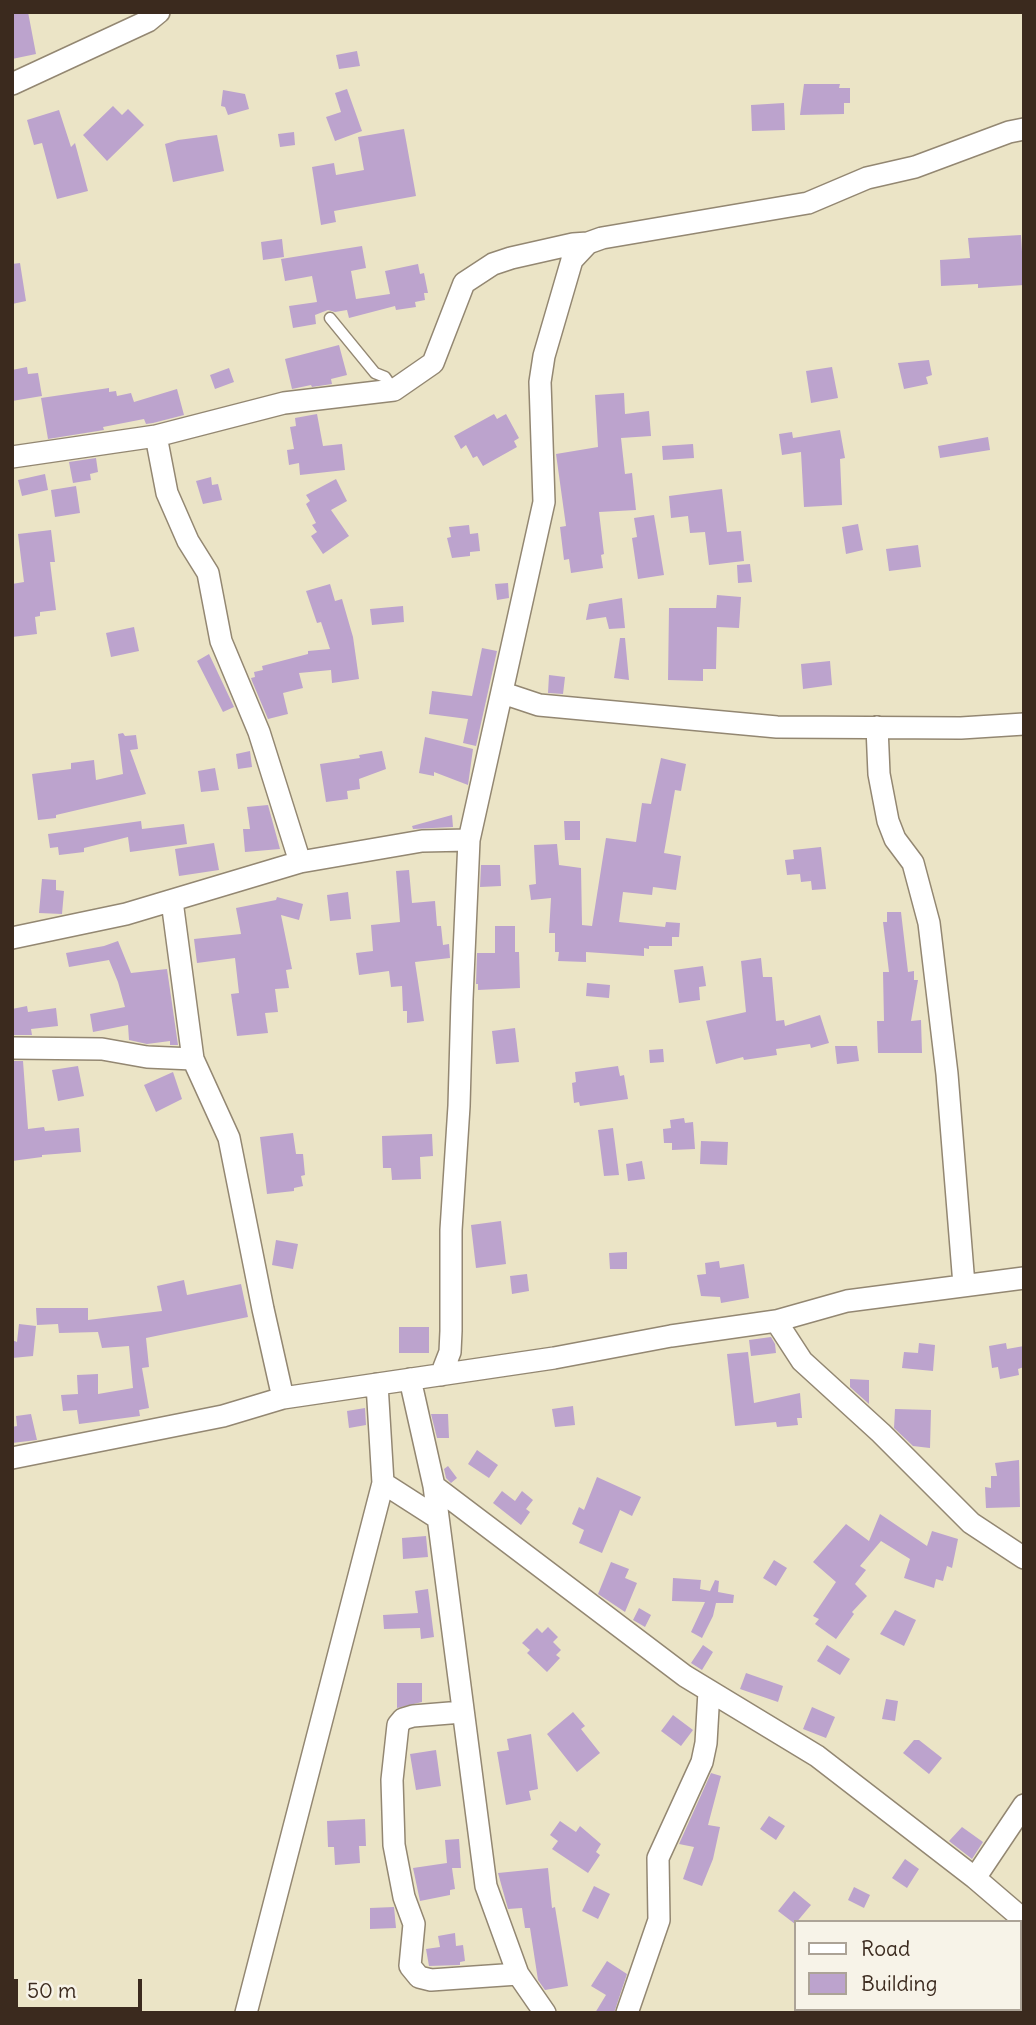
<!DOCTYPE html>
<style>
body{margin:0}
#map{position:relative;width:1036px;height:2025px;overflow:hidden;background:#ebe4c6;font-family:Delius,sans-serif}
canvas{display:block}
.frame{position:absolute;inset:0;border:14px solid #3b2a1e;pointer-events:none}
.legend{position:absolute;left:794px;top:1920px;width:228px;height:91px;box-sizing:border-box;background:#f7f3e8;border:2px solid #aca397;margin:0;padding:9px 12px;list-style:none;font-size:21px;color:#3b2a1e}
.legend li{display:flex;align-items:center;gap:14px;height:35px}
.legend b{width:35px;border:2px solid #aca397}
.scale{position:absolute;left:14px;top:1979px;width:128px;height:32px;box-sizing:border-box;border:4px solid #3b2a1e;border-top:0;padding-left:9px;font-size:21px;line-height:24px;white-space:nowrap;color:#3b2a1e;-webkit-text-stroke:5px #f7f3e8;paint-order:stroke}
</style>
<div id="map">
<canvas width="1036" height="2025"></canvas>
<div class="frame"></div>
<ul class="legend">
<li><b style="height:9px;background:#fff"></b>Road</li>
<li><b style="height:19px;background:#bca3cd"></b>Building</li>
</ul>
<div class="scale">50 m</div>
</div>
<script>
const ctx = document.querySelector('canvas').getContext('2d');
ctx.lineJoin = 'round';
function fillPath(path, color) { ctx.fillStyle = color; ctx.fill(path, 'evenodd'); }
const toPath = rows => new Path2D(rows.map(r => 'M' + r).join(''));
function stroke(path, color, width, dash) { ctx.strokeStyle = color; ctx.lineWidth = width; ctx.lineCap = dash ? 'butt' : 'round'; ctx.setLineDash(dash || []); ctx.stroke(path); }
const building = toPath([
 [12,12,28,12,36,54,12,59],
 [357,51,360,66,339,69,336,55],
 [804,84,840,84,839,88,850,88,850,103,844,103,844,114,800,115],
 [347,89,362,131,335,141,326,117,341,112,335,93],
 [223,90,245,94,249,109,228,115,225,107,221,106],
 [784,103,785,130,752,131,751,105],
 [113,106,122,115,128,109,144,125,107,161,83,135],
 [59,110,71,147,75,143,88,191,57,199,42,143,34,145,27,120],
 [404,129,416,196,334,211,336,222,321,225,312,167,334,163,336,175,364,170,358,137],
 [294,132,295,145,280,147,278,134],
 [217,135,224,171,173,182,165,144,178,140],
 [1021,235,1024,285,978,288,978,284,941,286,940,260,970,258,968,238],
 [282,239,284,257,263,260,261,242],
 [362,246,366,268,351,271,356,299,390,294,385,271,418,264,420,274,424,273,428,293,424,293,425,300,415,302,416,307,396,310,395,306,349,318,347,310,335,312,328,310,315,315,316,324,293,328,289,306,317,302,312,276,285,281,281,259],
 [20,263,26,301,12,304,12,264],
 [339,345,347,375,331,379,332,384,312,387,311,385,292,389,285,359],
 [929,360,932,375,926,377,928,384,904,389,898,363],
 [27,367,28,374,38,373,42,396,12,401,12,383,14,383,12,370],
 [832,367,838,398,811,403,806,371],
 [229,368,234,382,215,389,210,375],
 [109,388,109,392,116,391,117,396,131,393,134,402,177,389,184,415,153,423,146,424,144,419,103,427,104,430,48,439,41,398],
 [624,393,625,414,649,411,651,436,621,438,625,474,632,473,636,510,599,512,604,554,601,555,603,568,571,573,569,559,564,560,560,527,566,526,556,454,598,447,595,395],
 [317,414,323,446,342,444,345,470,300,475,299,463,289,465,287,450,294,449,290,427,296,426,295,418],
 [494,414,497,419,506,414,519,438,514,441,517,447,483,466,477,456,473,458,466,445,461,449,454,436],
 [840,430,845,458,840,459,842,505,804,507,801,452,782,455,779,434,792,432,793,438],
 [988,437,990,450,940,458,938,446],
 [693,444,694,458,663,460,662,446],
 [96,458,98,472,90,474,91,480,73,483,69,462],
 [45,474,48,490,22,496,18,480],
 [211,477,212,485,218,484,222,500,203,504,196,481],
 [336,479,347,501,331,510,349,536,323,554,311,536,317,532,312,525,316,523,306,504,310,501,306,495],
 [76,486,80,513,55,517,51,490],
 [722,489,727,532,741,531,744,561,709,565,705,532,690,533,688,516,671,518,669,496],
 [654,515,664,575,638,579,632,538,637,537,634,518],
 [858,524,863,550,846,554,842,527],
 [469,525,470,534,478,533,480,551,470,552,470,556,452,558,447,538,451,537,449,527],
 [51,530,55,562,50,562,56,610,40,612,40,616,35,617,37,634,12,637,12,584,24,582,18,534],
 [918,545,921,567,889,571,886,549],
 [750,564,752,582,738,583,737,565],
 [508,583,509,598,497,600,495,584],
 [330,584,335,601,342,599,353,637,359,679,332,683,331,670,299,673,303,688,283,693,288,714,268,719,252,681,251,678,255,677,254,672,263,670,262,666,308,654,308,651,330,649,321,622,317,623,306,591],
 [717,595,741,597,739,628,717,627,716,669,703,669,703,681,668,680,669,608,716,608],
 [622,598,625,628,609,629,606,617,586,620,589,604],
 [403,606,404,622,372,625,370,609],
 [134,627,139,651,111,657,106,633],
 [620,638,625,638,629,680,614,678],
 [482,648,497,651,476,746,463,743,468,719,429,714,432,691,472,696],
 [209,654,234,707,223,712,197,661],
 [830,661,832,685,803,689,801,664],
 [549,675,565,677,563,694,548,693],
 [123,733,125,736,136,735,138,749,130,750,146,794,56,815,56,818,38,820,32,774,71,769,71,763,94,760,96,780,123,774,118,734],
 [425,737,473,749,468,785,434,772,434,776,419,773],
 [250,751,252,767,238,769,236,754],
 [382,751,386,769,359,779,360,789,347,791,348,799,326,802,320,764,360,758,359,755],
 [661,758,686,764,681,791,675,790,664,853,681,856,676,890,653,887,652,895,623,892,619,922,665,927,666,922,680,923,679,937,672,937,672,946,649,946,649,949,644,948,644,956,586,952,586,962,558,961,559,952,555,952,555,933,549,933,551,898,531,900,529,885,536,884,534,845,557,844,559,865,581,868,582,925,592,926,606,838,636,842,642,803,651,804],
 [215,768,219,790,201,792,198,771],
 [268,805,280,849,245,852,243,829,250,829,247,807],
 [452,815,453,827,413,829,412,826],
 [141,821,142,829,184,824,187,844,130,852,128,837,84,848,84,852,59,855,58,847,50,848,48,834],
 [564,821,580,821,580,840,565,840],
 [214,843,219,870,179,876,175,849],
 [821,847,826,889,812,890,811,881,801,882,800,874,787,875,785,860,794,859,793,850],
 [481,865,500,865,501,886,480,887],
 [409,870,412,903,435,901,437,926,441,926,443,945,449,944,450,958,415,962,424,1021,407,1023,407,1011,403,1011,402,986,391,987,389,971,359,975,356,953,373,951,371,925,400,922,396,871],
 [42,879,56,880,56,890,64,891,62,914,39,913],
 [348,892,351,919,330,921,327,895],
 [277,897,303,904,299,920,281,915,292,969,286,970,289,988,275,989,278,1012,265,1013,268,1033,237,1036,231,994,239,993,235,958,197,963,194,939,241,934,236,908,276,900],
 [887,912,901,912,908,972,914,971,914,980,918,980,911,1021,921,1020,922,1053,878,1053,877,1021,884,1021,883,972,889,972,883,922,887,922],
 [495,926,515,926,515,952,519,952,520,988,478,990,478,984,476,984,477,953,495,953],
 [118,941,131,973,167,969,178,1045,170,1045,170,1041,147,1044,129,1040,128,1025,93,1032,90,1014,125,1007,118,982,109,960,69,967,66,953,104,946],
 [761,958,763,977,772,977,776,1021,784,1020,785,1026,820,1015,829,1043,811,1048,810,1044,776,1049,777,1055,744,1060,743,1057,716,1064,706,1021,746,1012,741,961],
 [703,966,706,986,699,987,700,1000,679,1003,674,970],
 [587,983,610,985,609,998,586,996],
 [27,1006,28,1012,56,1008,58,1026,31,1029,32,1035,12,1035,12,1009],
 [515,1028,519,1062,496,1064,492,1031],
 [835,1046,857,1046,859,1061,837,1064],
 [663,1049,664,1062,650,1063,649,1050],
 [12,1061,23,1061,28,1129,44,1127,45,1131,79,1128,81,1152,42,1155,42,1157,12,1161],
 [78,1066,84,1096,58,1101,52,1070],
 [618,1066,620,1076,624,1075,628,1099,580,1106,579,1102,574,1103,572,1083,576,1082,575,1072],
 [173,1072,182,1099,156,1112,144,1085],
 [684,1118,685,1123,693,1122,695,1149,672,1150,672,1143,664,1143,663,1129,671,1128,670,1120],
 [613,1128,619,1175,604,1176,598,1130],
 [293,1133,296,1154,303,1154,305,1175,301,1176,303,1186,294,1188,294,1191,267,1194,260,1137],
 [432,1134,433,1156,420,1157,421,1179,392,1180,391,1168,383,1168,382,1136],
 [701,1141,728,1142,727,1165,700,1164],
 [642,1161,645,1179,628,1181,626,1164],
 [501,1221,506,1264,476,1268,471,1225],
 [276,1240,298,1244,293,1269,272,1265],
 [627,1252,627,1269,610,1269,609,1253],
 [719,1261,720,1268,744,1264,749,1298,721,1303,720,1297,701,1296,697,1275,706,1274,705,1263],
 [527,1274,529,1291,512,1294,510,1276],
 [184,1280,187,1295,241,1284,248,1317,146,1338,149,1367,142,1368,149,1408,139,1410,140,1416,79,1424,77,1410,63,1411,61,1395,78,1394,77,1375,98,1374,98,1394,133,1388,129,1346,102,1348,98,1332,59,1333,58,1324,37,1325,36,1308,88,1308,88,1320,162,1311,157,1286],
 [19,1324,36,1326,33,1356,12,1358,12,1340,17,1342],
 [399,1327,429,1327,429,1353,399,1353],
 [771,1337,775,1344,776,1353,751,1356,749,1340],
 [919,1343,935,1345,933,1371,902,1368,904,1352,918,1353],
 [1006,1343,1007,1349,1024,1346,1024,1367,1018,1369,1019,1375,1000,1379,998,1367,992,1368,989,1346],
 [748,1352,754,1403,800,1393,802,1418,797,1418,798,1425,777,1427,776,1422,735,1426,727,1354],
 [850,1379,869,1380,869,1404,850,1387],
 [573,1406,575,1425,555,1427,552,1409],
 [365,1408,366,1425,349,1428,347,1411],
 [895,1409,931,1410,930,1448,913,1446,894,1428],
 [31,1414,37,1440,12,1443,12,1427,17,1426,16,1416],
 [431,1414,448,1414,449,1438,437,1438],
 [477,1450,498,1465,489,1478,468,1464],
 [1019,1460,1020,1507,986,1508,985,1487,991,1488,991,1476,997,1476,995,1463],
 [448,1466,457,1478,451,1483,446,1478,444,1469],
 [597,1477,641,1497,632,1516,620,1510,602,1553,579,1543,584,1530,572,1524,579,1507,584,1510],
 [502,1491,515,1501,522,1491,533,1500,526,1509,530,1512,521,1525,493,1503],
 [880,1514,927,1546,932,1531,958,1539,952,1568,947,1566,943,1581,936,1579,934,1588,904,1578,910,1559,881,1541,860,1566,866,1570,855,1584,867,1596,852,1612,854,1614,836,1639,815,1624,819,1619,813,1616,836,1582,813,1562,846,1524,869,1541],
 [426,1536,428,1557,403,1559,402,1538],
 [774,1560,787,1568,776,1586,763,1578],
 [611,1562,629,1569,625,1578,637,1583,625,1612,598,1594],
 [673,1578,701,1580,700,1589,710,1591,715,1580,719,1581,718,1592,734,1595,733,1603,716,1603,713,1616,702,1638,691,1632,705,1602,672,1601],
 [428,1589,434,1637,421,1639,420,1628,384,1629,383,1615,418,1613,415,1591],
 [639,1608,651,1615,645,1627,633,1620],
 [895,1610,916,1620,904,1646,880,1634],
 [548,1627,558,1637,553,1642,561,1650,556,1655,560,1658,547,1672,527,1653,530,1650,522,1643,537,1628,542,1633],
 [703,1645,713,1652,702,1670,691,1663],
 [827,1645,850,1659,840,1675,817,1661],
 [746,1673,783,1686,778,1702,740,1689],
 [397,1683,422,1683,422,1702,397,1708],
 [886,1699,898,1701,895,1721,882,1719],
 [812,1707,835,1717,826,1738,803,1729],
 [573,1712,585,1726,581,1729,600,1753,577,1772,547,1734],
 [673,1715,693,1730,681,1746,661,1731],
 [531,1734,538,1789,529,1791,531,1800,506,1805,497,1752,509,1750,507,1739],
 [914,1740,919,1740,942,1758,929,1774,903,1753],
 [436,1750,441,1786,416,1790,410,1754],
 [711,1773,721,1776,708,1825,720,1827,713,1859,702,1886,683,1879,694,1847,679,1844],
 [769,1816,785,1826,776,1840,760,1829],
 [365,1819,366,1846,359,1846,360,1863,335,1865,334,1847,328,1847,327,1821],
 [560,1821,576,1832,580,1826,601,1844,596,1852,600,1855,588,1873,552,1849,558,1841,550,1835],
 [962,1827,983,1842,972,1859,949,1841],
 [459,1839,461,1868,452,1868,455,1889,450,1890,450,1895,420,1901,413,1868,447,1863,445,1840],
 [905,1859,919,1869,907,1888,892,1878],
 [548,1868,552,1908,555,1907,568,1986,545,1990,538,1980,530,1928,525,1928,522,1908,508,1909,498,1873],
 [594,1886,610,1894,598,1919,582,1911],
 [854,1887,870,1895,864,1908,848,1900],
 [794,1891,811,1905,795,1924,778,1911],
 [394,1907,396,1928,370,1929,370,1908],
 [455,1933,456,1946,463,1945,465,1961,460,1962,460,1965,429,1966,426,1949,440,1947,438,1936],
 [607,1961,627,1974,614,2013,595,2013,606,1995,591,1986]
]);
const lane = toPath([
 [330,318,375,373,385,377,394,390]
]);
const street = toPath([
 [12,84,148,21,159,12],
 [156,436,167,493,188,541,208,573,221,641,259,732,300,862],
 [12,457,156,436,284,403,394,390,433,363,464,283,493,264,511,258,573,244,588,243],
 [503,693,539,705,777,727,961,728,1024,724],
 [877,727,879,774,888,821,895,839,913,863,929,923,947,1074,964,1285],
 [172,901,193,1059,229,1138,263,1309,283,1398],
 [12,938,126,914,300,862,422,841,469,840],
 [12,1048,102,1049,147,1057,193,1059],
 [776,1321,802,1361,881,1433,971,1523,1024,1558],
 [441,1375,450,1352,451,1331,451,1230,459,1106,462,999,469,840,544,502,540,382,544,356,572,260,588,243,602,238,808,203,867,178,915,167,1009,132,1024,129],
 [410,1379,434,1486,486,1886,518,1974,545,2013],
 [12,1458,223,1416,283,1398,554,1358,671,1336,776,1321,847,1301,1024,1278],
 [383,1483,436,1517],
 [434,1486,685,1676,817,1756,975,1878,1024,1920],
 [462,1712,413,1716,403,1719,398,1725,392,1780,394,1845,404,1897,414,1924,410,1966,419,1977,431,1980,518,1974],
 [975,1878,1024,1805],
 [246,2013,383,1483,377,1384],
 [627,2013,659,1920,658,1858,702,1762,706,1743,709,1691]
]);
fillPath(building, '#bca3cd');
stroke(lane, '#938772', 13);
stroke(street, '#938772', 24);
stroke(lane, '#fff', 10);
stroke(street, '#fff', 21);
</script>
